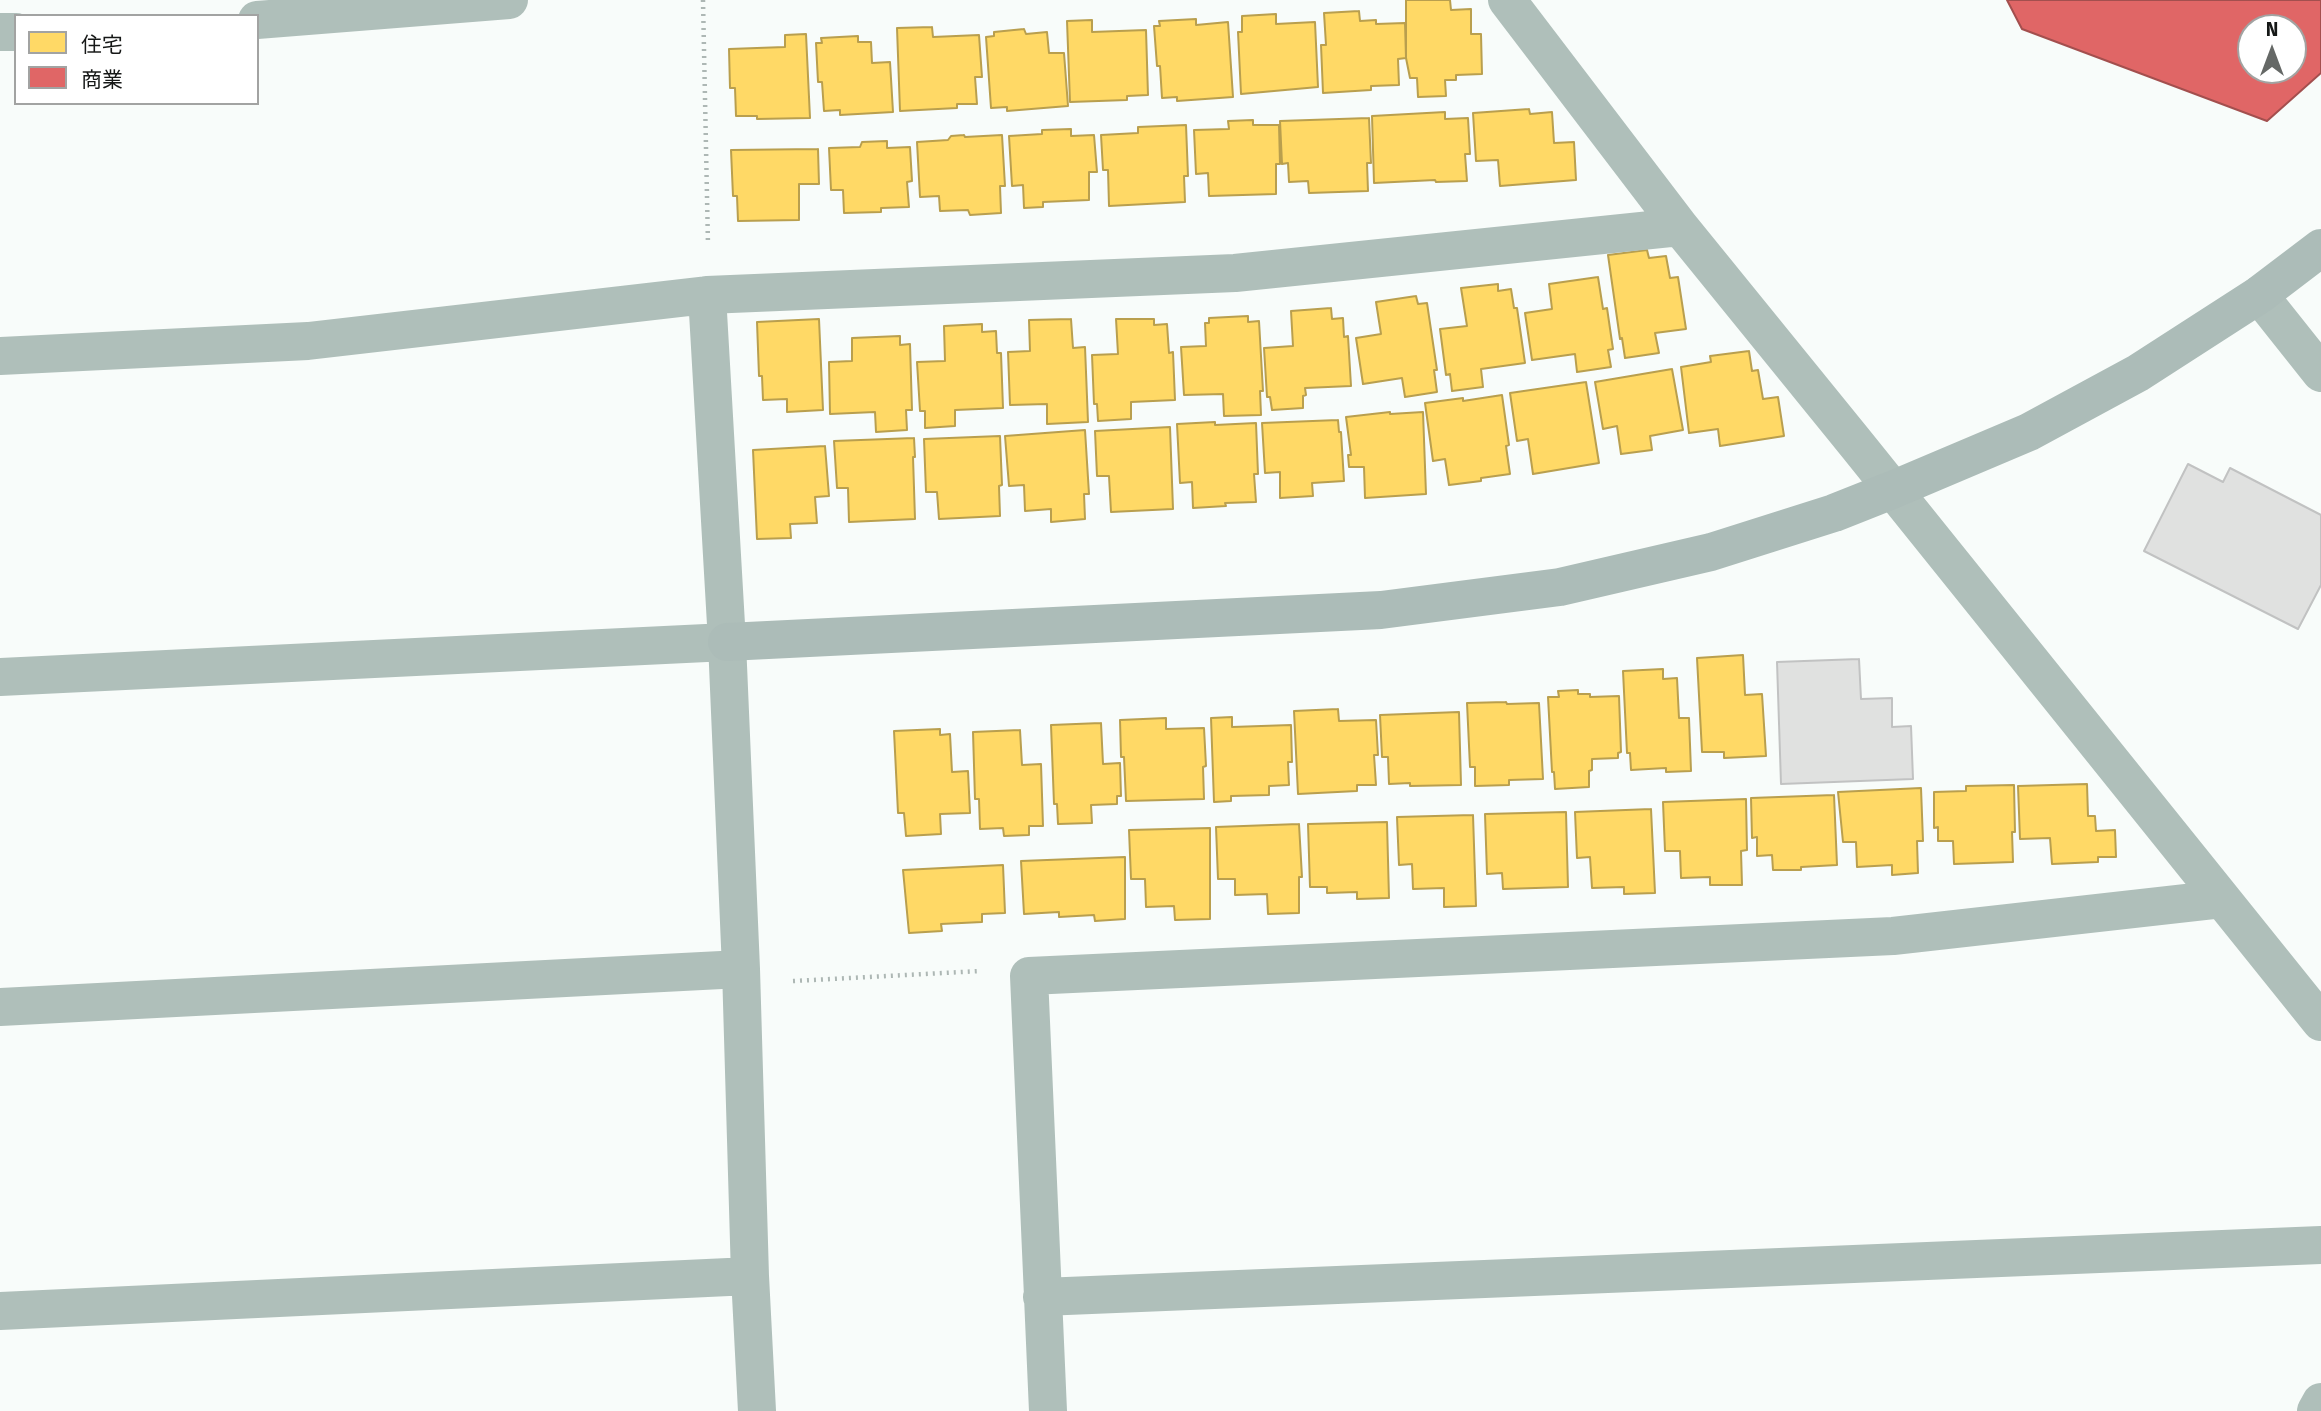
<!DOCTYPE html>
<meta charset="utf-8">
<style>
body{margin:0}
#map{position:relative;width:2321px;height:1411px;overflow:hidden;background:#f8fcfa;font-family:"Fira Sans","Noto Sans JP",sans-serif}
canvas{display:block}
.legend{position:absolute;left:14px;top:14px;width:245px;height:91px;box-sizing:border-box;background:#fff;border:2px solid #a2a3a2;margin:0;padding:9px 12px;list-style:none;font-size:21px;color:#161817}
.legend li{display:flex;align-items:center;gap:14px;height:35px}
.legend b{width:35px;border:2px solid #a2a3a2}
.north{position:absolute;left:2237px;top:14px;width:70px;height:70px;box-sizing:border-box;background:#fff;border:2px solid #a2a3a2;border-radius:50%;rotate:0deg;font-size:19px;font-weight:700;line-height:28px;text-align:center;color:#161817}
.north::after{content:'';display:block;margin:auto;width:24px;height:32px;background:#656866;clip-path:polygon(50% 0,100% 100%,50% 72%,0 100%)}
</style>
<div id="map">
<canvas width="2321" height="1411"></canvas>
<ul class="legend">
<li><b style="height:19px;background:#ffd966"></b>住宅</li>
<li><b style="height:19px;background:#e06666"></b>商業</li>
</ul>
<div class="north">N</div>
</div>
<script>
const ctx = document.querySelector('canvas').getContext('2d');
ctx.lineJoin = 'round';
function fillPath(path, color) { ctx.fillStyle = color; ctx.fill(path, 'evenodd'); }
const toPath = rows => new Path2D(rows.map(r => 'M' + r).join(''));
function stroke(path, color, width, dash) { ctx.strokeStyle = color; ctx.lineWidth = width; ctx.lineCap = dash ? 'butt' : 'round'; ctx.setLineDash(dash || []); ctx.stroke(path); }
const homes = toPath([
 [1406,0,1450,0,1451,10,1471,9,1471,34,1481,34,1482,74,1456,75,1456,80,1445,80,1446,96,1418,97,1417,78,1410,78,1406,58,1406,0],
 [1359,11,1360,21,1376,20,1376,24,1405,23,1406,58,1398,59,1399,85,1371,86,1371,90,1323,93,1321,45,1326,45,1324,13,1359,11],
 [1276,14,1276,24,1315,22,1318,87,1241,94,1238,32,1242,32,1242,16,1276,14],
 [1196,19,1196,25,1228,22,1233,97,1177,101,1177,97,1162,98,1160,66,1157,66,1154,26,1160,26,1159,21,1196,19],
 [1092,20,1092,32,1146,30,1148,95,1127,96,1127,100,1070,102,1067,21,1092,20],
 [932,27,933,37,979,35,982,77,975,77,977,104,957,104,957,108,900,111,897,28,932,27],
 [1024,29,1026,34,1047,32,1049,53,1064,53,1068,106,1007,111,1007,107,991,108,986,37,994,36,994,32,1024,29],
 [806,34,810,118,757,119,757,116,736,116,735,88,730,88,729,49,785,47,785,35,806,34],
 [858,36,858,42,871,42,872,63,890,62,893,112,840,115,840,110,824,111,822,82,818,82,816,43,822,43,821,38,858,36],
 [1529,109,1530,114,1552,112,1554,143,1574,142,1576,180,1500,186,1498,160,1476,161,1473,113,1529,109],
 [1445,112,1445,119,1468,118,1470,154,1465,154,1467,181,1436,182,1435,180,1374,183,1372,116,1445,112],
 [1369,118,1371,163,1367,163,1368,191,1309,193,1308,181,1289,182,1288,163,1282,164,1280,121,1369,118],
 [1253,120,1253,125,1279,125,1280,164,1276,164,1276,194,1209,196,1208,173,1196,174,1194,130,1229,129,1228,121,1253,120],
 [1186,125,1188,176,1184,176,1185,202,1109,206,1108,170,1103,170,1101,135,1138,133,1138,127,1186,125],
 [1071,129,1071,136,1094,135,1097,172,1089,172,1089,200,1043,202,1043,207,1024,208,1023,185,1012,186,1009,136,1042,134,1042,130,1071,129],
 [964,135,965,137,1002,135,1005,186,1000,186,1001,213,970,215,968,210,940,211,939,196,920,197,917,142,948,140,951,136,964,135],
 [887,141,887,148,910,147,912,181,907,182,909,207,881,208,881,212,844,213,843,190,831,190,829,148,860,147,862,142,887,141],
 [818,149,819,184,799,184,799,220,738,221,737,196,733,196,731,150,818,149],
 [1647,250,1649,258,1666,256,1670,278,1678,277,1686,329,1655,333,1659,353,1625,358,1622,338,1620,339,1608,255,1647,250],
 [1598,277,1603,309,1607,308,1613,349,1608,350,1611,367,1577,372,1575,354,1532,360,1525,313,1552,309,1549,284,1598,277],
 [1498,284,1498,291,1511,289,1514,308,1517,308,1525,363,1481,369,1483,387,1452,391,1450,374,1446,375,1440,329,1467,326,1461,288,1498,284],
 [1416,296,1418,304,1427,303,1437,370,1434,370,1437,392,1405,397,1402,378,1363,384,1356,338,1381,334,1376,302,1416,296],
 [1331,308,1332,319,1343,318,1344,337,1348,336,1351,386,1305,388,1306,395,1303,396,1303,408,1272,410,1270,397,1267,397,1264,348,1293,346,1291,311,1331,308],
 [1248,316,1248,322,1259,321,1263,391,1260,391,1261,415,1224,416,1223,394,1184,395,1181,347,1206,346,1205,323,1209,323,1209,318,1248,316],
 [819,319,823,410,787,412,787,399,763,400,762,376,759,376,757,322,819,319],
 [1071,319,1073,348,1085,347,1088,422,1047,424,1047,404,1010,405,1008,352,1030,351,1029,320,1071,319],
 [1116,319,1154,319,1154,325,1167,324,1169,353,1173,352,1175,400,1131,402,1131,419,1098,421,1097,404,1094,404,1092,355,1118,354,1116,319],
 [982,324,982,332,996,331,997,353,1001,353,1003,408,955,410,955,426,925,428,925,411,920,411,917,362,945,361,944,326,982,324],
 [900,336,900,345,910,344,912,410,906,410,907,430,876,432,875,412,830,414,829,362,852,361,852,338,900,336],
 [1749,351,1752,371,1758,370,1763,399,1778,397,1784,436,1720,446,1718,429,1689,433,1681,367,1711,362,1710,356,1749,351],
 [1672,369,1683,430,1650,436,1652,450,1621,454,1617,426,1603,429,1595,382,1672,369],
 [1586,382,1599,463,1533,474,1528,439,1517,441,1510,393,1586,382],
 [1502,395,1509,445,1506,446,1510,474,1481,478,1481,481,1449,485,1445,459,1433,461,1425,403,1463,398,1463,401,1502,395],
 [1390,412,1390,414,1423,412,1426,494,1365,498,1364,467,1349,467,1348,455,1351,455,1346,417,1390,412],
 [1338,420,1339,432,1341,432,1344,481,1312,483,1313,496,1280,498,1280,472,1265,473,1262,423,1338,420],
 [1215,422,1215,425,1256,423,1258,474,1254,474,1256,502,1225,503,1226,506,1193,508,1192,482,1180,483,1177,424,1215,422],
 [1170,427,1173,509,1111,512,1109,476,1097,476,1095,431,1170,427],
 [1085,430,1089,494,1084,494,1085,519,1051,522,1051,509,1025,511,1024,485,1009,486,1005,436,1085,430],
 [1000,436,1002,485,999,486,1000,516,939,519,937,492,926,492,924,439,1000,436],
 [914,438,915,457,913,457,915,519,849,522,848,488,837,488,834,441,914,438],
 [825,446,829,496,815,497,817,523,790,524,791,538,757,539,753,450,825,446],
 [1743,655,1745,695,1762,694,1766,756,1724,758,1724,752,1702,752,1697,658,1743,655],
 [1663,669,1663,679,1677,678,1679,718,1689,718,1691,771,1666,772,1666,768,1631,770,1630,753,1627,753,1623,671,1663,669],
 [1578,690,1578,694,1590,694,1590,697,1619,696,1621,752,1618,753,1618,758,1592,759,1592,770,1589,771,1589,787,1555,789,1554,772,1552,772,1548,697,1559,697,1558,691,1578,690],
 [1506,702,1507,704,1539,703,1543,779,1509,780,1509,785,1475,786,1475,767,1470,767,1467,703,1506,702],
 [1338,709,1339,721,1376,720,1378,755,1374,755,1376,785,1357,785,1357,791,1298,794,1294,711,1338,709],
 [1459,712,1461,785,1410,786,1410,783,1389,784,1388,757,1382,757,1380,715,1459,712],
 [1232,717,1232,727,1291,725,1292,762,1288,762,1289,785,1269,786,1269,795,1231,796,1231,801,1214,802,1211,718,1232,717],
 [1166,718,1166,729,1204,728,1206,766,1203,767,1204,799,1126,801,1124,757,1121,757,1120,720,1166,718],
 [1101,723,1103,764,1120,763,1121,796,1117,796,1117,804,1091,805,1092,823,1058,824,1057,804,1054,804,1051,725,1101,723],
 [940,729,940,735,950,734,952,772,968,771,970,813,940,814,941,834,906,836,904,813,898,813,894,731,940,729],
 [1020,730,1022,765,1041,764,1043,826,1029,826,1029,835,1004,836,1003,828,980,829,979,799,975,799,973,732,1020,730],
 [2087,784,2088,816,2095,816,2096,831,2115,830,2116,857,2098,857,2098,862,2052,864,2050,838,2020,839,2018,786,2087,784],
 [2014,785,2015,832,2012,832,2013,862,1954,864,1953,841,1938,841,1938,827,1934,828,1934,792,1966,791,1966,786,2014,785],
 [1921,788,1923,841,1917,841,1918,873,1892,875,1892,865,1857,867,1856,842,1843,842,1838,792,1921,788],
 [1834,795,1837,865,1801,867,1801,870,1773,870,1772,855,1757,856,1757,837,1752,838,1751,798,1834,795],
 [1746,799,1747,850,1741,851,1742,885,1710,885,1710,877,1681,878,1680,851,1665,851,1663,802,1746,799],
 [1651,809,1655,893,1624,894,1624,887,1592,888,1590,857,1577,858,1575,812,1651,809],
 [1566,812,1568,887,1503,889,1502,873,1487,874,1485,814,1566,812],
 [1473,815,1476,906,1444,907,1444,888,1413,889,1412,864,1399,865,1397,817,1473,815],
 [1387,822,1389,898,1357,899,1357,892,1327,893,1327,887,1310,887,1308,824,1387,822],
 [1299,824,1302,877,1299,877,1299,913,1268,914,1267,894,1235,895,1235,879,1218,879,1216,827,1299,824],
 [1210,828,1210,919,1175,920,1174,906,1146,907,1145,879,1131,879,1129,830,1210,828],
 [1125,857,1125,919,1095,921,1094,915,1059,917,1059,912,1024,914,1021,861,1125,857],
 [1003,865,1005,913,982,914,982,922,941,924,942,931,909,933,903,870,1003,865]
]);
const shops = toPath([
 [2007,0,2321,0,2321,73,2267,121,2022,29,2007,0],
 [2251,28,2293,28,2293,70,2251,70,2251,28]
]);
const building = toPath([
 [2188,464,2223,482,2230,468,2321,515,2321,585,2298,629,2144,551,2188,464],
 [1859,659,1861,699,1892,698,1892,727,1911,726,1913,779,1781,784,1777,662,1859,659]
]);
const path = toPath([
 [703,0,708,245],
 [793,981,980,971]
]);
const street = toPath([
 [1507,0,1680,227,1857,445,2321,1022],
 [257,20,509,0],
 [0,32,16,32],
 [707,295,727,642,741,969,750,1276,757,1411],
 [2259,295,2321,373],
 [0,356,308,341,707,295,1235,273,1680,227],
 [0,677,727,642],
 [0,1007,741,969],
 [1042,1297,2321,1245],
 [0,1311,750,1276],
 [1048,1411,1029,976,1893,936,2222,899],
 [2316,1411,2321,1402]
]);
const secondary = toPath([
 [727,642,1381,610,1560,587,1711,552,1834,513,1892,490,2029,432,2138,373,2259,295,2321,248]
]);
fillPath(homes, '#ffd966');
stroke(homes, '#b99f4e', 2);
fillPath(shops, '#e06666');
stroke(shops, '#a34f4e', 2);
fillPath(building, '#e0e1e0');
stroke(building, '#c1c2c2', 2);
stroke(path, '#adb7b4', 4.5, [2, 5]);
stroke(street, '#afbfba', 38);
stroke(secondary, '#acbcb8', 38);
</script>
